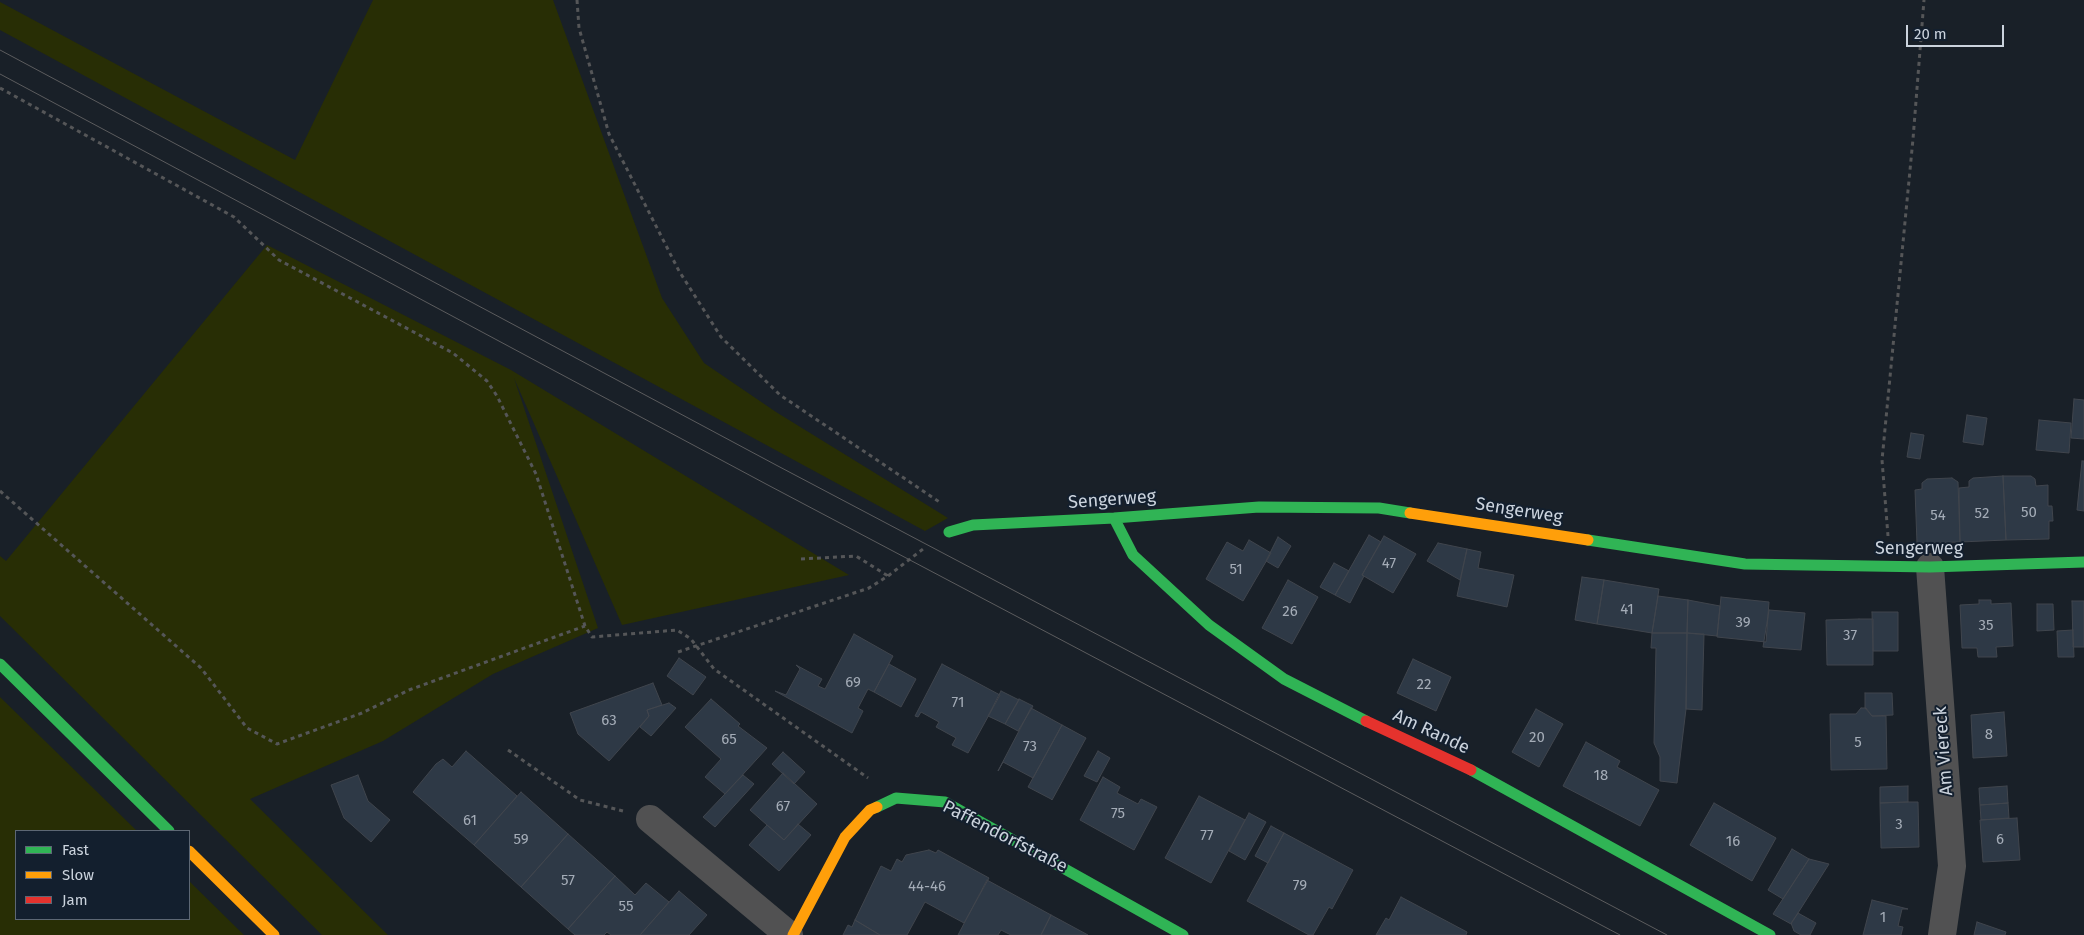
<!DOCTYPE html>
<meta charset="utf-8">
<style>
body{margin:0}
#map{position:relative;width:2084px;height:935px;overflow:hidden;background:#192028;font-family:"Fira Sans",sans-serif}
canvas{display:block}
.legend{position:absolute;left:15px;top:830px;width:175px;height:90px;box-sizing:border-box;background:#131f2e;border:1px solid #5d6774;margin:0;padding:6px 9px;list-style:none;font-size:15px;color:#cbd3dd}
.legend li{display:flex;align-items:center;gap:10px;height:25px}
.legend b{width:25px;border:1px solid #5d6774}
.scale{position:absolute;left:1906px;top:25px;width:98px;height:22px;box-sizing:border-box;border:2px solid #cbd3dd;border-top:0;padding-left:6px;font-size:15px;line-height:18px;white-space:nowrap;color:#cbd3dd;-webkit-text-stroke:4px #131f2e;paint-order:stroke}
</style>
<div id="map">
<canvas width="2084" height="935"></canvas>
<ul class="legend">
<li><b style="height:6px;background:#30b455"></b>Fast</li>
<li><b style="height:6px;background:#ff9f0a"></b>Slow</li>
<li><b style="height:6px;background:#e5322d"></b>Jam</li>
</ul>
<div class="scale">20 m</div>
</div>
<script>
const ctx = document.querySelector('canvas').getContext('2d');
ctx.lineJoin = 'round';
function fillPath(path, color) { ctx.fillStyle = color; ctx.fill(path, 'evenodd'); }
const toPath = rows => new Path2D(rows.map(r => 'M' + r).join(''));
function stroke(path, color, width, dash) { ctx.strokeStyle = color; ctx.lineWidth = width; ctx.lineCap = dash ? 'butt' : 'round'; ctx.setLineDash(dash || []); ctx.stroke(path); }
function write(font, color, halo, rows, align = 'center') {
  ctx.font = font + ' "Fira Sans",sans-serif'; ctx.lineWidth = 4; ctx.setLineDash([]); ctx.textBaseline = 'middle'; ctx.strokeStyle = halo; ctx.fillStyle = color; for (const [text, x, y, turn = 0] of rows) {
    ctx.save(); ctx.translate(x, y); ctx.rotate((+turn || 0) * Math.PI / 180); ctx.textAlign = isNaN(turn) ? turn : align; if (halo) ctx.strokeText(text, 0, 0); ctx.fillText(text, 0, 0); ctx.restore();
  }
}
const green = toPath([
 [373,0,553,0,662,298,704,363,776,412,948,518,925,531,0,30,0,2,295,160],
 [267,245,511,370,849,575,622,625,514,378,598,628,493,674,383,741,250,799,388,935,322,935,0,616,0,556,6,561],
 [0,697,137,831,16,831,16,919,189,919,189,881,244,935,0,935]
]);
const building = toPath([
 [2074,399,2084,400,2084,439,2071,438,2074,399],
 [1967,415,1987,418,1983,445,1963,442,1967,415],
 [2039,420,2071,423,2069,453,2036,450,2039,420],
 [1911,433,1924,435,1920,459,1907,457,1911,433],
 [2082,461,2084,461,2084,511,2077,510,2082,461],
 [2003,476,2031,476,2035,479,2036,486,2048,485,2048,506,2052,506,2053,521,2049,521,2049,539,2006,540,2003,476],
 [2003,476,2006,540,1960,542,1959,488,1969,487,1969,481,1973,478,2003,476],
 [1952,478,1958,482,1960,542,1917,543,1915,490,1922,489,1922,483,1927,479,1952,478],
 [1369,535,1381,542,1362,575,1364,576,1350,603,1335,595,1369,535],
 [1384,536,1416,554,1393,593,1362,575,1384,536],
 [1278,537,1291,546,1278,568,1266,561,1278,537],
 [1249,540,1271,553,1243,601,1206,579,1227,542,1243,551,1249,540],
 [1438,543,1467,549,1460,580,1427,561,1438,543],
 [1467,549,1481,552,1478,568,1514,575,1507,607,1457,596,1467,549],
 [1334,563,1349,571,1335,595,1320,587,1334,563],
 [1582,577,1604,580,1597,624,1575,620,1582,577],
 [1288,580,1318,597,1292,644,1262,628,1288,580],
 [1604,580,1659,589,1652,633,1597,624,1604,580],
 [1658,596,1688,600,1687,633,1652,633,1658,596],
 [1721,597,1769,602,1766,642,1717,637,1721,597],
 [1688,600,1720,606,1717,636,1687,633,1688,600],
 [1979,600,1991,600,1991,604,2011,603,2013,646,1996,647,1997,657,1978,657,1977,648,1962,648,1960,605,1979,604,1979,600],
 [2072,601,2084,601,2084,647,2073,647,2072,601],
 [2037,604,2053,604,2054,630,2037,631,2037,604],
 [1769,610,1805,613,1801,650,1763,647,1769,610],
 [1872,612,1898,612,1898,651,1873,651,1872,612],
 [1859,619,1873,619,1873,665,1827,665,1826,620,1859,619],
 [2073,630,2074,657,2058,657,2057,631,2073,630],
 [1652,633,1687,633,1686,709,1677,783,1660,781,1660,757,1654,743,1656,648,1651,648,1652,633],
 [1687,633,1704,634,1702,710,1686,709,1687,633],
 [854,634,893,656,874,692,868,689,858,708,863,711,852,733,775,691,786,695,800,669,796,665,822,679,818,686,825,689,854,634],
 [679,658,706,677,693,695,667,676,679,658],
 [1413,659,1451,677,1436,711,1397,693,1413,659],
 [889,664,916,679,901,707,874,692,889,664],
 [942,664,1000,695,968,753,952,745,956,738,936,727,939,722,921,712,918,717,915,716,942,664],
 [653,683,662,705,647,710,649,716,609,761,578,734,570,713,653,683],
 [1001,691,1019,700,1005,724,988,716,1001,691],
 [1865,693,1892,693,1893,715,1872,716,1865,708,1865,693],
 [711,699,740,724,738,726,767,748,725,794,705,777,721,759,685,727,711,699],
 [1019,699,1033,706,1018,731,1005,724,1019,699],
 [669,703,676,708,651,736,640,727,649,716,647,710,669,703],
 [1031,708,1062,725,1033,778,1003,762,998,771,1031,708],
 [1861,708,1866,708,1872,716,1886,716,1887,769,1831,770,1830,714,1856,714,1861,708],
 [1536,709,1563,724,1539,767,1512,752,1536,709],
 [2004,712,2007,756,1973,758,1971,715,2004,712],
 [1062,725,1086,738,1052,800,1051,799,1028,787,1062,725],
 [1586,742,1620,761,1617,767,1659,790,1640,826,1563,786,1586,742],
 [466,751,517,796,474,845,413,792,436,764,443,759,452,767,466,751],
 [1098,751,1110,758,1097,782,1084,776,1098,751],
 [783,752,805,772,794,784,772,764,783,752],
 [783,773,817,804,784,840,750,810,783,773],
 [358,775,368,801,390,820,371,842,344,818,331,785,358,775],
 [743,775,754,784,715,827,703,817,743,775],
 [1103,777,1120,787,1117,793,1138,804,1141,799,1157,807,1134,850,1080,820,1103,777],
 [1908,786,1908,802,1880,803,1880,787,1908,786],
 [2007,786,2008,803,1980,805,1979,788,2007,786],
 [521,792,568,834,521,887,474,845,521,792],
 [1199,796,1245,820,1211,883,1165,858,1199,796],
 [1908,802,1918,802,1919,847,1881,848,1880,803,1908,802],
 [1714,803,1776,838,1752,881,1690,845,1714,803],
 [2008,803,2009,818,1981,820,1980,805,2008,803],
 [1249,813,1266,822,1245,860,1229,851,1249,813],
 [2017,818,2020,860,1983,862,1980,820,2017,818],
 [798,824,811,835,779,871,749,845,767,825,784,840,798,824],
 [1271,826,1284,833,1268,863,1255,856,1271,826],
 [1284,833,1353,870,1332,909,1329,907,1313,935,1309,935,1247,901,1284,833],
 [568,834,615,876,568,929,521,887,568,834],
 [1792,849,1809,859,1783,899,1768,890,1792,849],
 [929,850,936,853,938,850,989,878,964,923,925,902,907,935,880,935,855,920,881,866,891,871,897,859,902,862,906,855,929,850],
 [1809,859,1829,864,1791,924,1773,914,1809,859],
 [615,876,635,895,646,883,669,902,640,935,611,935,607,932,604,935,575,935,568,929,615,876],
 [987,880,1051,915,1041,935,1011,935,1001,930,998,935,958,935,987,880],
 [679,891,707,915,689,935,640,935,679,891],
 [1401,897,1467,932,1466,935,1376,935,1386,918,1389,920,1401,897],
 [1872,900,1908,909,1902,909,1898,926,1903,927,1901,935,1863,935,1872,900],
 [1798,913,1816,923,1810,935,1801,935,1794,931,1791,923,1798,913],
 [1051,915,1088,935,1041,935,1051,915],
 [855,920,880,935,843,935,848,925,852,927,855,920],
 [1977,922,2006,932,2005,935,1974,935,1977,922]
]);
const path = toPath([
 [577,0,579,28,609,134,679,271,721,337,780,395,941,503],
 [0,88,234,217,279,260,453,353,487,381,497,396,536,474,585,626,592,637,677,630,691,639,714,669,868,778],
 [0,491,201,668,247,728,277,744,362,713,409,690,585,626],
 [1888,536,1882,460,1913,139,1924,0],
 [801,559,856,556,888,576],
 [678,652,869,588,888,576,923,549],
 [508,750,580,800,623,811]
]);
const street = toPath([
 [1930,567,1952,866,1942,935],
 [650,819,789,935]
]);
const fast = toPath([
 [1114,518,1133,555,1209,625,1284,679,1366,721],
 [949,532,973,525,1114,518,1259,507,1379,508,1410,513],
 [1588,540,1745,564,1930,567,2084,562],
 [0,664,169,831],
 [1471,770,1770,935],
 [877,807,896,798,945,802,1183,935]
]);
const slow = toPath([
 [1410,513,1588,540],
 [189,851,274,935],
 [793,935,845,837,870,810,877,807]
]);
const jam = toPath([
 [1366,721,1471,770]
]);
const tram = toPath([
 [0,50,776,465,1667,935],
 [0,74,766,484,1620,935]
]);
const numberNames = [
 ["50",2029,513],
 ["52",1982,514],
 ["54",1938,516],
 ["47",1389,564],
 ["51",1236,570],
 ["41",1627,610],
 ["26",1290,612],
 ["39",1743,623],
 ["35",1986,626],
 ["37",1850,636],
 ["69",853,683],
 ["22",1424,685],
 ["71",958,703],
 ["63",609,721],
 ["8",1989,735],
 ["20",1537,738],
 ["65",729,740],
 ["5",1858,743],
 ["73",1030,747],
 ["18",1601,776],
 ["67",783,807],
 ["75",1118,814],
 ["61",470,821],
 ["3",1899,825],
 ["77",1207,836],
 ["59",521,840],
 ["6",2000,840],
 ["16",1733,842],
 ["57",568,881],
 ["79",1300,886],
 ["44-46",927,887],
 ["55",626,907],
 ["1",1883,918]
];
const streetNames = [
 ["Sengerweg",1112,500,-4],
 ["Sengerweg",1519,511,9],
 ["Sengerweg",1919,549],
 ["Am Rande",1431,732,25],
 ["Am Viereck",1944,751,-94],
 ["Paffendorfstraße",1005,837,27]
];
fillPath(green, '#282e05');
fillPath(building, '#2e3946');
stroke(building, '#40454d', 1);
stroke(path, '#555658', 3, [4, 4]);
stroke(street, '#515152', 28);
stroke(fast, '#30b455', 11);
stroke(slow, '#ff9f0a', 11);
stroke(jam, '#e5322d', 11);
stroke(tram, '#5c5c5e', 1);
write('15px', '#a4acb7', null, numberNames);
write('18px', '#cbd3dd', '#131f2e', streetNames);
</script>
